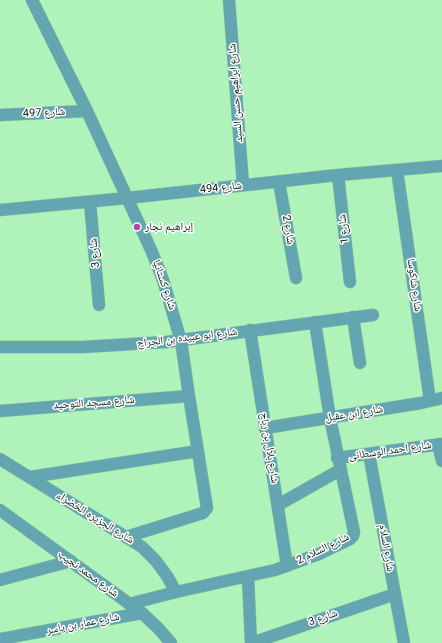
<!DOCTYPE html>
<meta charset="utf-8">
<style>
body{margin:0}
canvas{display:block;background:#b0f3ba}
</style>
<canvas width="442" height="643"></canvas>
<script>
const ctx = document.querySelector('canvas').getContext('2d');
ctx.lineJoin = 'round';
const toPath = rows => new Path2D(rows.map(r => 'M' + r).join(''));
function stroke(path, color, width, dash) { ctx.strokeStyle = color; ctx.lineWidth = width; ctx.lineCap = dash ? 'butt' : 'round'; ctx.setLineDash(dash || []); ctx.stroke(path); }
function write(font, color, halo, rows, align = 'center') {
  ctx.font = font + ' Roboto,"Noto Naskh Arabic",sans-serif'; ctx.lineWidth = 3; ctx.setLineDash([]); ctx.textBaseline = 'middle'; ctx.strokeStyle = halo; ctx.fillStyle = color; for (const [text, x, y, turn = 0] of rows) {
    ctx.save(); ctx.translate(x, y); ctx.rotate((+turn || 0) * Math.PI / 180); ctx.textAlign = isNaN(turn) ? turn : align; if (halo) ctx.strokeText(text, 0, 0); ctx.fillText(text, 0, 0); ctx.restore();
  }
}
const minor = toPath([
 [32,0,87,111,152,252,163,280,181,341,189,396,207,508,203,513,126,537],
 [229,0,243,185],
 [0,115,87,111],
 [397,170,430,401],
 [338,175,350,282],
 [279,182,296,278],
 [90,202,99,305],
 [0,210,127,198,338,175,442,166],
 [353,317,360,363],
 [250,330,287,566],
 [0,347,83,347,166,342,373,315],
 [0,411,189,396],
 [265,428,421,403,442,398],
 [438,444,442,461],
 [369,454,404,643],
 [337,458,442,444],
 [0,459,142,547,156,561,167,576,176,592],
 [30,477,198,451],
 [278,505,340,470],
 [0,510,142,613,158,628,171,643],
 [248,577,251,643],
 [0,580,71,561],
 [129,604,176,592,275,570,319,554,350,539,353,536,354,532,330,418,315,322],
 [0,639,142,613],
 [252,643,395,594]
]);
const markers = [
 [137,227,4,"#af48ac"]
];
const streetNames = [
 ["شارع ابراهيم حسن السيد",236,93,-94],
 ["شارع 497",44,113,-3],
 ["شارع 494",221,188,-6],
 ["شارع 1",344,229,-96],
 ["شارع 2",288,230,80],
 ["شارع 3",95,253,-95],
 ["شارع كستانيا",164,285,71],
 ["شارع شاكوسا",414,285,82],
 ["شارع ابو عبيده بن الجراح",187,338,-7],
 ["شارع مسجد التوحيد",94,403,-4],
 ["شارع ابن عقيل",354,414,-9],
 ["شارع بلال بن رباح",269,448,81],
 ["شارع احمد الوسطانى",390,451,-8],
 ["شارع الجزيره الخضراء",95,518,32],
 ["شارع السلام",386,548,80],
 ["شارع السلام 2",323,549,-26],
 ["شارع محمد نجيب",88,574,36],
 ["شارع 3",323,618,-19],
 ["شارع عمار بن ياسر",83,624,-11]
];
const poiNames = [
 ["إبراهيم نجار",145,227]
];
stroke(minor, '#91cc9a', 13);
stroke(minor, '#63a5b0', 12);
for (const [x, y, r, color] of markers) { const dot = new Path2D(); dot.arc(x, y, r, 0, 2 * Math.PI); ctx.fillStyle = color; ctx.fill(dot); stroke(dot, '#fff', 1.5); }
write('11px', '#031d09', '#fff', streetNames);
write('11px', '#031d09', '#fff', poiNames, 'left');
</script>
